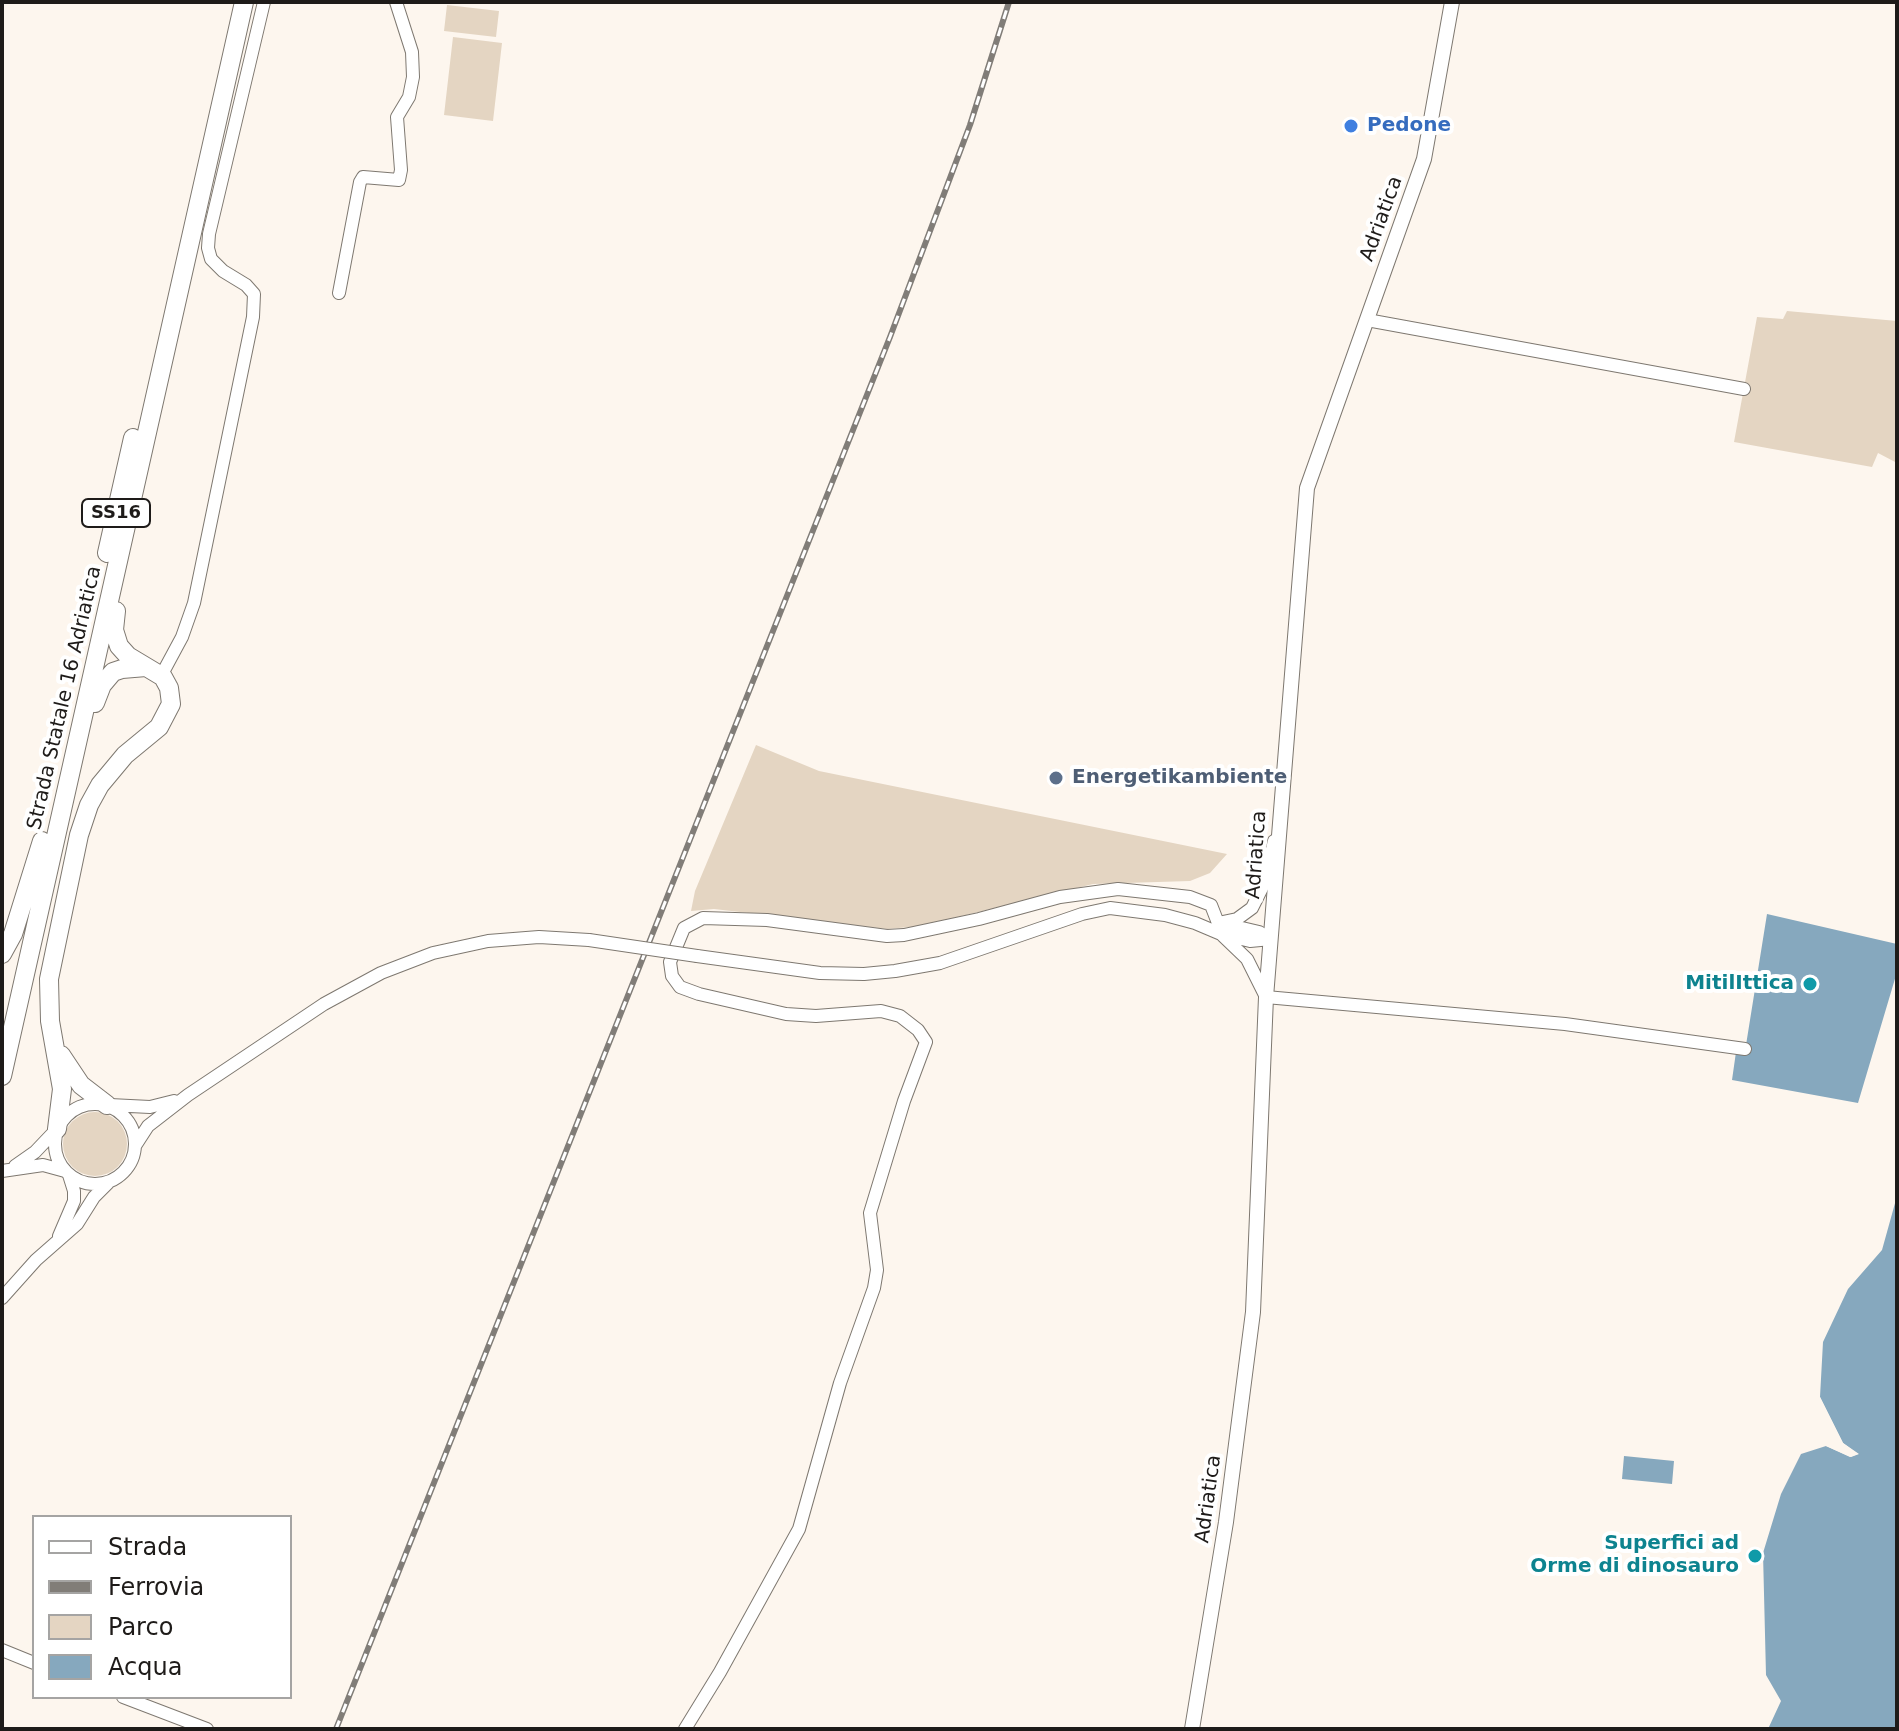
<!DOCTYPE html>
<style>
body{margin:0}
#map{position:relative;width:1899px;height:1731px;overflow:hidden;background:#fdf6ee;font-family:"DejaVu Sans",sans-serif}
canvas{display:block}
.frame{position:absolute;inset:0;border:4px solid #1e1b19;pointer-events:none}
.legend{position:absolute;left:32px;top:1515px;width:260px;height:184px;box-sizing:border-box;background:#fff;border:2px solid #a5a4a3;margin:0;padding:10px 14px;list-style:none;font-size:24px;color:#1e1b19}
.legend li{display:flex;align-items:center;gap:16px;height:40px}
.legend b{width:40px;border:2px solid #a5a4a3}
</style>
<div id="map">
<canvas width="1899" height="1731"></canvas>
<div class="frame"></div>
<ul class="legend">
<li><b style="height:10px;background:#fff"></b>Strada</li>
<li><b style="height:10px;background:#817d78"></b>Ferrovia</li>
<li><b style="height:22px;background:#e4d5c2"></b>Parco</li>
<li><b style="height:22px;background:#86a8be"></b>Acqua</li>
</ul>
</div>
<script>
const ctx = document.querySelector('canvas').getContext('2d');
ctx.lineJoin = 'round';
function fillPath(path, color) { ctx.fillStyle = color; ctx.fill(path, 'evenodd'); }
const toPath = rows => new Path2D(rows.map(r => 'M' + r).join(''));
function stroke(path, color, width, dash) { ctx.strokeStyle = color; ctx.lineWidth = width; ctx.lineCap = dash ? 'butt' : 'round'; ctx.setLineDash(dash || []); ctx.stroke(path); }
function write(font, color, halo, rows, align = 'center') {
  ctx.font = font + ' "DejaVu Sans",sans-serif'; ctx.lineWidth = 8; ctx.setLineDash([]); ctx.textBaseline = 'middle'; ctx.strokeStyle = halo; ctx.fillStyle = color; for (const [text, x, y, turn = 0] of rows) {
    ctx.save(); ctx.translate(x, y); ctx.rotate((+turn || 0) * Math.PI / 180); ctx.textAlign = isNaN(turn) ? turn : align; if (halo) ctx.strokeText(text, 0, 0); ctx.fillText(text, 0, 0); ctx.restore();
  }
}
const green = toPath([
 [447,5,499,11,496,37,444,31],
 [453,37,502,43,493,121,444,115],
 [1787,311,1897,321,1897,463,1878,453,1872,467,1734,442,1757,317,1783,319],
 [756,745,819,771,1227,854,1210,873,1190,881,1093,884,921,926,887,929,714,909,691,911,695,891],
 '63 1144a32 32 0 1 1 64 0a32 32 0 1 1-64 0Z'
]);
const water = toPath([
 [1767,914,1897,944,1897,972,1858,1103,1732,1080,1736,1052,1746,1045],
 [1897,1196,1897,1729,1768,1729,1781,1701,1766,1675,1763,1553,1781,1494,1801,1454,1826,1446,1850,1457,1858,1454,1843,1443,1820,1397,1823,1342,1848,1289,1882,1250],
 [1624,1456,1674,1461,1672,1484,1622,1479]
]);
const pier = toPath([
 [1816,1397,1820,1397,1843,1443,1859,1454,1851,1457,1826,1446,1824,1442,1850,1452,1840,1445]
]);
const minor = toPath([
 [339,293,360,182,363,177,399,180,401,170,397,117,409,97,413,77,412,52,396,2],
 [1367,320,1744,389],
 [161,676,182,637,194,603,253,317,254,294,246,285,223,271,211,259,208,248,209,234,264,2],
 [1218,923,1237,919,1252,908,1263,886,1274,841],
 [1225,924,1259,932,1271,939],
 [1223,936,1247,959,1266,997,1565,1024,1745,1049],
 [697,956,820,973,864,974,895,971,940,963,1082,914,1110,908,1165,915,1195,923,1221,934,1250,941,1271,939],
 '55 1144a40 40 0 1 1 80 0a40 40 0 1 1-80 0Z',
 [110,1105,150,1107,174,1101],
 [135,1146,148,1126,188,1095,324,1004,381,973,433,953,488,941,539,937,589,940],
 [15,1166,35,1152,55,1131],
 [2,1171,43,1165,65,1171],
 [59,1236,74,1201,74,1191,69,1175],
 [2,1298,36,1260,77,1224,94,1197,108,1183],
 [2,1650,34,1663],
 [123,1697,207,1729],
 [685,1729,720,1672,799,1529,840,1383,874,1288,877,1270,870,1213,904,1101,926,1042,918,1030,900,1016,881,1011,816,1016,786,1014,699,994,680,987,672,976,670,962,684,928,703,918,767,920,887,936,904,935,979,919,1060,897,1118,889,1190,897,1211,905,1218,923]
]);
const major = toPath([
 [1192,1729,1226,1522,1253,1312,1266,997,1307,488,1424,159,1452,2]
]);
const highway = toPath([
 [107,553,133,438],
 [95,703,102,685,113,672,122,669,146,667],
 [2,954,13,934,42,841],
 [61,1055,81,1085,107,1105],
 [2,1076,244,2],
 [57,1129,62,1089,50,1021,49,979,79,835,89,805,100,785,125,755,159,727,171,704,169,688,163,677,128,656,119,646,114,630,116,611]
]);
const rail = toPath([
 [336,1729,890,337,970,125,1009,2]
]);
const minorBridge = toPath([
 [589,940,697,956]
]);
const markers = [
 [1351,126,8,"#3f7fe0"],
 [1056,778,8,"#5c6f8a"],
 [1810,984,8,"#0f9aa8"],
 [1755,1556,8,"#0f9aa8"]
];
const shields = [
 [116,513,68]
];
const shieldNames = [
 ["SS16",116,513]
];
const shopNames = [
 ["Pedone",1367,126]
];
const streetNames = [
 ["Adriatica",1382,219,-70],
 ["Strada Statale 16 Adriatica",65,698,-77],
 ["Adriatica",1257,855,-86],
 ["Adriatica",1209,1499,-82]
];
const serviceNames = [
 ["Energetikambiente",1072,778]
];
const cultureNames = [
 ["MitilIttica",1794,984],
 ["Superfici ad",1739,1544],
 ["Orme di dinosauro",1739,1567]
];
fillPath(green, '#e4d5c2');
fillPath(water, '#86a8be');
fillPath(pier, '#fdf6ee');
stroke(minor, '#7e7870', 14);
stroke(major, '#7e7870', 16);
stroke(highway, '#7e7870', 20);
stroke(minor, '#fff', 12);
stroke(major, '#fff', 14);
stroke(highway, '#fff', 18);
stroke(rail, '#817d78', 6);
stroke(rail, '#fff', 3, [9]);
stroke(minorBridge, '#7e7870', 14, []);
stroke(minorBridge, '#fff', 12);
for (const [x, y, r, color] of markers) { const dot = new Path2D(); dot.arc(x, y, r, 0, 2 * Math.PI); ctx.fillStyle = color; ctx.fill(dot); stroke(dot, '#fff', 3); }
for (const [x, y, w] of shields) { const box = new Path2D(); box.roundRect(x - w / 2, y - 14, w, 28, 6); ctx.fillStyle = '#fff'; ctx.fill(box); stroke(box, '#1e1b19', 2); }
write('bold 18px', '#1e1b19', null, shieldNames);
write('bold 20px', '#366cbe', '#fff', shopNames, 'left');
write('20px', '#1e1b19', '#fff', streetNames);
write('bold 20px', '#4e5e75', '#fff', serviceNames, 'left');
write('bold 20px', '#0d838f', '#fff', cultureNames, 'right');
</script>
